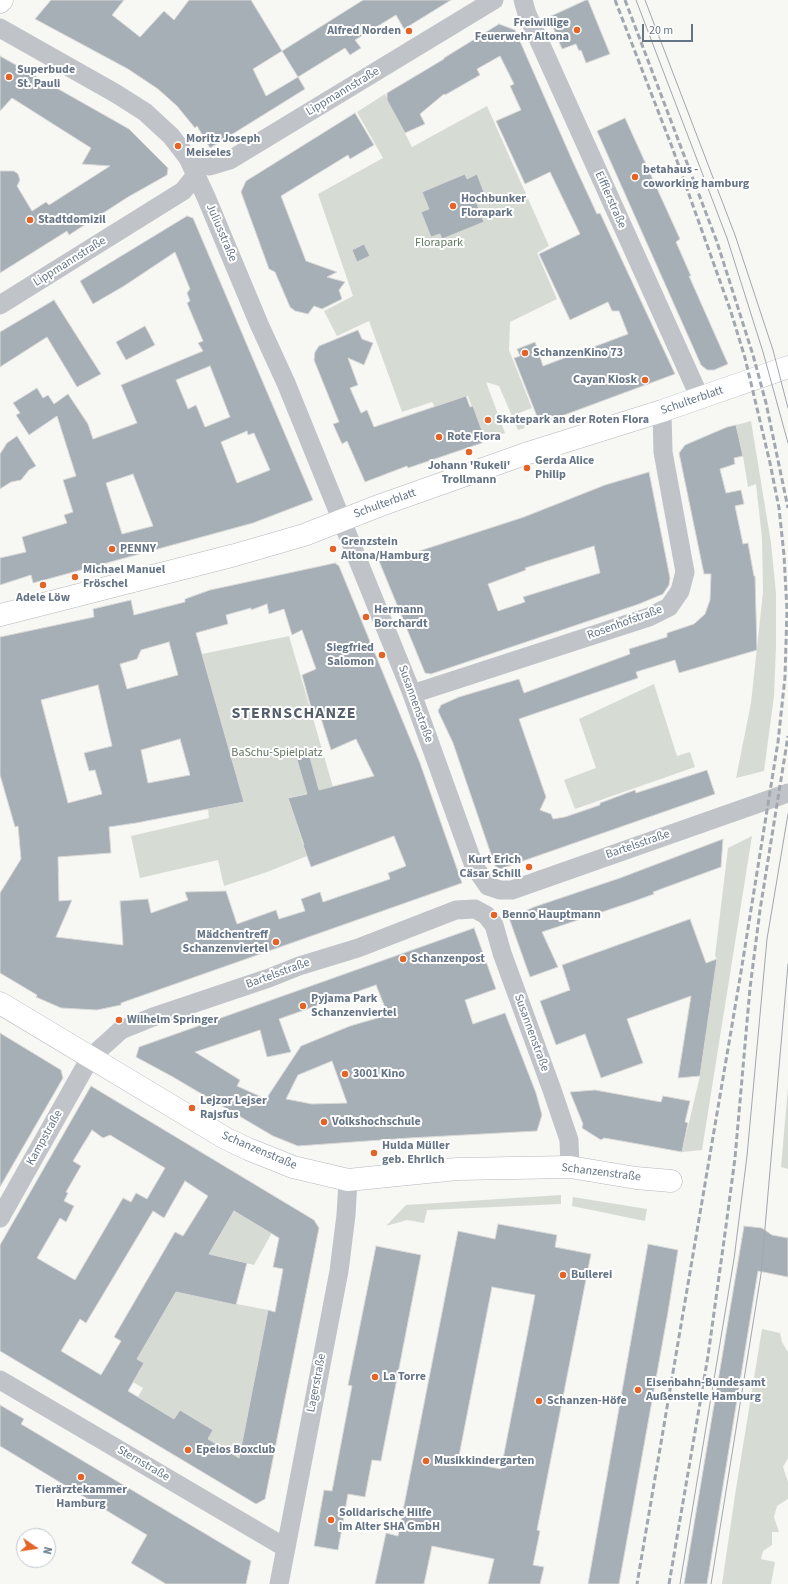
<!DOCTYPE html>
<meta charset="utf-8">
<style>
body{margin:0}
#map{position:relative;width:788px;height:1584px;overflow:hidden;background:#f7f7f4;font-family:"Source Sans 3",sans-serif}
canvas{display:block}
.north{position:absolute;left:16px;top:1528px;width:40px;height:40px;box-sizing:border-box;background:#fff;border:1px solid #c2c8cf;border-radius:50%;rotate:103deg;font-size:11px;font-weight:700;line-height:16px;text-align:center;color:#667586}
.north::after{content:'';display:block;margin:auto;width:14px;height:18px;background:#e46428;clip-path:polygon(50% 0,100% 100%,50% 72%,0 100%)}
.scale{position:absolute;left:642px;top:24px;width:51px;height:18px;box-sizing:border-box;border:2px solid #667586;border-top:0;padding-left:5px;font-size:12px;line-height:14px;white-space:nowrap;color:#667586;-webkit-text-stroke:3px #fff;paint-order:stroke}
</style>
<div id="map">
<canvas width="788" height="1584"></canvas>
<div class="north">N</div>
<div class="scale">20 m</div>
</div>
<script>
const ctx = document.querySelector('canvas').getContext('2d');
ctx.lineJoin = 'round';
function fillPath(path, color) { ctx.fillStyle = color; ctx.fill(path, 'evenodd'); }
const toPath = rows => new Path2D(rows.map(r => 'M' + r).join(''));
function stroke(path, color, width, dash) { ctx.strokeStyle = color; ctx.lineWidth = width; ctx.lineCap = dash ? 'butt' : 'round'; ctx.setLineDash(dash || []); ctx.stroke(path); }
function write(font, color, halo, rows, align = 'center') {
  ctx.font = font + ' "Source Sans 3",sans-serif'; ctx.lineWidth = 4; ctx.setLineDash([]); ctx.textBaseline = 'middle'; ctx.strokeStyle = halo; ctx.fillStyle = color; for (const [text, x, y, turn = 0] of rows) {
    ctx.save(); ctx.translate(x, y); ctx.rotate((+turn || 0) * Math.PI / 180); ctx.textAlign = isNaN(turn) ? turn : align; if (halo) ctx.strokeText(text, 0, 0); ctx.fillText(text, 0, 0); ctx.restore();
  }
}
const green = toPath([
 [385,94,412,147,487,106,549,246,537,253,557,299,510,322,509,350,532,408,519,413,525,428,518,430,499,386,486,382,505,433,484,441,468,396,435,407,432,402,402,412,369,321,337,336,324,311,353,296,318,194,383,158,357,112],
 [751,421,771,543,776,593,776,647,774,696,764,771,736,778,751,703,763,592,762,538,756,484,748,487,743,456,736,425],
 [289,636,333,787,288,798,307,856,267,872,224,886,218,860,140,878,131,836,209,818,208,809,244,802,202,654],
 [654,684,677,756,690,752,695,767,575,809,564,780,596,768,579,719],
 [752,836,702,1150,682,1152,700,1076,717,959,715,956,728,848],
 [788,1087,788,1169,781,1167],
 [561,1195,561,1204,427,1210,424,1223,407,1220,386,1226,406,1205],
 [573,1197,647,1209,645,1221,572,1206],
 [234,1211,274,1229,254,1265,223,1257,200,1297,268,1310,239,1458,208,1439,213,1430,180,1410,174,1419,138,1397,143,1388,133,1382,144,1363,137,1359,205,1241,214,1246],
 [762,1329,780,1333,782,1342,788,1352,788,1458,783,1467,788,1482,788,1499,777,1506,774,1517,779,1532,772,1532,772,1545,763,1551,761,1559,775,1562,771,1584,722,1584,735,1495]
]);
const building = toPath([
 [51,0,124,0,112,15,140,37,164,11,174,20,189,0,251,0,282,51,253,69,266,96,298,77,305,89,210,148,197,126,195,128,177,106,158,89,128,69,35,19,51,0],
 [363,0,451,0,404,29,396,15,355,40,361,48,350,55,345,48,298,77,282,51,363,0],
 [586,0,588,0,610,54,586,63,581,50,579,51,576,44,562,49,549,17,586,0],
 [499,24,515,30,573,162,597,214,600,213,675,374,540,424,514,358,520,356,517,349,535,342,543,366,628,334,619,311,612,311,608,302,570,320,539,254,580,234,550,172,525,184,496,121,521,110,510,86,514,84,500,56,477,69,480,75,445,95,444,94,420,114,425,124,405,133,387,100,387,93,444,59,444,58,499,24],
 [0,56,129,129,168,168,167,175,128,197,69,235,67,231,0,273,0,171,14,171,18,174,20,180,17,186,32,211,46,202,49,205,110,166,82,164,91,148,12,98,0,111,0,56],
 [355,113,374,145,350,159,348,155,281,196,306,261,337,272,327,277,345,282,339,290,342,299,322,309,314,306,308,314,295,311,290,307,275,272,269,269,241,192,246,181,355,113],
 [625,118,680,239,676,242,691,276,689,276,728,364,714,370,707,370,701,365,597,131,625,118],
 [465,174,467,179,477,174,487,200,477,204,484,222,442,239,440,234,431,237,421,212,429,209,422,192,465,174],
 [187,216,193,218,313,500,253,523,48,579,33,583,31,575,0,585,0,558,26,552,22,537,67,523,64,515,73,512,63,480,76,476,57,416,29,435,16,415,20,413,13,403,37,388,43,398,48,395,54,404,68,394,88,424,93,439,137,423,121,385,203,351,198,343,203,341,187,303,190,301,187,293,190,289,175,252,124,286,93,304,80,281,187,216],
 [210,366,230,417,205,427,196,405,188,409,176,380,210,366],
 [247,431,248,435,254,433,270,470,237,483,221,442,247,431],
 [133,474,153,526,122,534,106,483,133,474],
 [364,244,370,256,357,262,352,250,364,244],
 [54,300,101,374,77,387,47,337,0,367,0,332,54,300],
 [145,326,155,345,126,360,116,342,145,326],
 [358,330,362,339,373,343,364,365,348,358,358,385,350,388,361,413,367,410,374,427,466,396,470,407,473,406,482,431,479,432,482,443,408,468,407,466,365,482,347,441,342,444,333,424,339,422,314,360,315,352,319,346,358,330],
 [736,425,743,456,734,458,735,464,720,469,726,493,741,490,744,504,735,506,743,544,748,543,754,576,755,576,757,650,679,673,675,660,636,672,638,678,519,719,546,797,540,810,551,814,553,819,565,817,600,805,600,803,635,790,636,793,707,770,715,794,500,869,495,866,453,743,438,711,441,705,459,697,519,679,524,693,592,668,630,654,629,649,667,637,667,633,694,624,705,614,710,600,711,574,704,574,679,453,685,445,727,427,736,425],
 [17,436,36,466,29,470,21,480,11,482,0,489,0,454,7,443,17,436],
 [649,472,670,578,669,585,663,594,639,604,431,674,425,673,379,561,410,554,524,517,605,485,649,472],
 [594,546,600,573,523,597,525,602,498,611,488,584,526,570,525,568,594,546],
 [335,563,339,566,420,763,462,883,121,1003,121,1005,97,1010,61,1008,36,997,37,995,0,973,0,893,21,859,18,826,15,827,0,775,0,637,94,617,93,609,131,600,134,615,185,602,185,599,210,590,335,563],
 [267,604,269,614,284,609,292,635,302,630,316,669,302,675,313,715,319,712,331,750,356,739,374,776,319,790,308,750,295,753,307,794,288,798,304,845,303,845,311,867,394,836,406,866,388,873,390,879,323,902,320,892,301,899,305,911,279,919,276,910,237,924,226,891,185,892,188,900,151,913,148,899,120,901,123,945,56,937,72,900,59,901,58,857,111,853,109,827,136,823,244,802,196,633,228,624,226,615,251,608,251,610,267,604],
 [169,642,178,675,127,689,120,664,137,659,141,650,169,642],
 [98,685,112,746,84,753,89,771,95,770,102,794,68,803,41,700,98,685],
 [180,739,190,775,148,783,141,750,180,739],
 [723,839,721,867,653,892,654,894,629,903,542,932,558,967,530,977,509,918,534,907,620,878,723,839],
 [690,919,706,963,717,959,700,1076,678,1078,691,996,627,1019,643,1063,601,1078,585,1034,556,1045,540,1001,570,990,562,965,690,919],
 [474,928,496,989,465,1000,473,1024,505,1013,536,1093,542,1115,537,1131,409,1138,298,1146,273,1136,173,1077,136,1057,139,1047,474,928],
 [376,985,388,1015,350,1026,301,1046,266,1099,237,1086,240,1080,195,1052,260,1030,267,1057,291,1052,279,1019,376,985],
 [332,1061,347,1103,312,1104,286,1099,298,1075,332,1061],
 [0,1033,61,1070,63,1078,0,1187,0,1033],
 [91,1086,314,1220,319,1228,265,1499,256,1504,0,1351,0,1245,91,1086],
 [92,1130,103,1138,110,1135,165,1168,147,1199,136,1193,131,1202,123,1198,75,1280,37,1258,60,1218,66,1222,74,1206,64,1201,68,1193,66,1192,81,1166,73,1161,92,1130],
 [185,1181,208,1196,183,1236,175,1232,114,1337,121,1341,101,1375,61,1351,80,1319,86,1323,153,1211,164,1218,185,1181],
 [234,1211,279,1238,273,1267,283,1269,275,1312,268,1310,239,1458,208,1439,213,1430,180,1410,174,1419,128,1391,144,1363,137,1359,176,1292,236,1305,247,1263,209,1254,234,1211],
 [595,1090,661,1102,663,1096,690,1101,685,1122,688,1123,682,1152,616,1140,604,1138,601,1140,582,1128,583,1124,570,1092,595,1090],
 [498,1224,557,1235,555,1247,591,1254,537,1530,540,1531,533,1565,544,1567,540,1584,488,1584,494,1559,432,1546,424,1584,375,1584,386,1533,398,1536,458,1231,495,1239,498,1224],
 [492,1287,535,1295,501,1469,458,1461,492,1287],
 [744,1226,762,1228,772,1235,788,1238,788,1277,758,1271,707,1584,684,1584,744,1226],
 [648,1244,678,1250,668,1312,619,1584,588,1584,648,1244],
 [376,1246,421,1255,381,1461,372,1460,365,1497,348,1494,338,1550,314,1546,324,1490,332,1491,352,1386,348,1385,376,1246],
 [0,1405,24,1419,21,1424,251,1561,246,1584,166,1584,131,1563,147,1535,0,1446,0,1405]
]);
const street = toPath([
 [523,0,527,14,700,398],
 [0,28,115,93,145,112,171,136,188,158,206,197,259,324,286,383,411,691,474,866,488,886,500,890,512,890,788,793],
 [188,158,210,166,230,160,494,0],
 [0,305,183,191,196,175],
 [412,694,649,617,669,607,680,591,685,572,663,452,662,411],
 [0,1218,90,1058,121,1030,153,1017,269,978,299,966,358,948,456,910,475,909,486,915,494,925,502,953,552,1090,569,1140,570,1167],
 [0,1380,286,1548],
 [279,1584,339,1271,346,1215,348,1180]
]);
const secondary = toPath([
 [0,615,235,555,304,535,381,505,525,454,662,411,788,367],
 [0,1003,225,1138,248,1149,293,1167,348,1180,457,1169,570,1167,636,1178,671,1181]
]);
const primary = toPath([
 [0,2,2,0]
]);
const tram = toPath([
 [636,0,727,238,763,352,788,443],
 [645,0,735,235,773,350,788,408],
 [680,1584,734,1259,747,1156,767,939,788,814],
 [711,1584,761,1274,788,964]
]);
const rail = toPath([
 [615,0,672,147,731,312,745,358,770,463,779,508,784,555,787,610,785,677,778,742,740,978,637,1584],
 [625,0,717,242,753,355,766,403,788,508],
 [669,1584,708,1356,726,1226,735,1158,750,988,760,910,788,736]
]);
const markers = [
 [577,30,4,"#e46428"],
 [409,31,4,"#e46428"],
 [9,77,4,"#e46428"],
 [178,146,4,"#e46428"],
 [635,177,4,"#e46428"],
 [453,206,4,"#e46428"],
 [30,220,4,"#e46428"],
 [525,353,4,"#e46428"],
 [645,380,4,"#e46428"],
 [488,420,4,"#e46428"],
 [439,437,4,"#e46428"],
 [469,452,4,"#e46428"],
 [527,468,4,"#e46428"],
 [112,549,4,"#e46428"],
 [333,549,4,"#e46428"],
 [75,577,4,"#e46428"],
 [43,585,4,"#e46428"],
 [366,617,4,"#e46428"],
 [382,655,4,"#e46428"],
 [529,867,4,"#e46428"],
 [494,915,4,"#e46428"],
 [276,942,4,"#e46428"],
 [403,959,4,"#e46428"],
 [303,1006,4,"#e46428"],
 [119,1020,4,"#e46428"],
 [345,1074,4,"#e46428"],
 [192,1108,4,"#e46428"],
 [324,1122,4,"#e46428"],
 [374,1153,4,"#e46428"],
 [563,1275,4,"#e46428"],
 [375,1377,4,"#e46428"],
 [638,1390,4,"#e46428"],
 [539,1401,4,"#e46428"],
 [188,1450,4,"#e46428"],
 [426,1461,4,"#e46428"],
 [81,1477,4,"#e46428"],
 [331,1520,4,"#e46428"]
];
const poiNames = [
 ["Freiwillige",569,23,"right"],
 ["Feuerwehr Altona",569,37,"right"],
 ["Alfred Norden",401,31,"right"],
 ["Superbude",17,70],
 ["St. Pauli",17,84],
 ["Moritz Joseph",186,139],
 ["Meiseles",186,153],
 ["betahaus -",643,170],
 ["coworking hamburg",643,184],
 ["Hochbunker",461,199],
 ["Florapark",461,213],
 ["Stadtdomizil",38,220],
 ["SchanzenKino 73",533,353],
 ["Cayan Kiosk",637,380,"right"],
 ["Skatepark an der Roten Flora",496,420],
 ["Rote Flora",447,437],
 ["Gerda Alice",535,461],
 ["Philip",535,475],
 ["Johann 'Rukeli'",469,466,"center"],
 ["Trollmann",469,480,"center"],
 ["Grenzstein",341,542],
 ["Altona/Hamburg",341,556],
 ["PENNY",120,549],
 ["Michael Manuel",83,570],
 ["Fröschel",83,584],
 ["Adele Löw",43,598,"center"],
 ["Hermann",374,610],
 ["Borchardt",374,624],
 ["Siegfried",374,648,"right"],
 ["Salomon",374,662,"right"],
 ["Kurt Erich",521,860,"right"],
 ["Cäsar Schill",521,874,"right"],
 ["Benno Hauptmann",502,915],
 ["Mädchentreff",268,935,"right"],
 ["Schanzenviertel",268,949,"right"],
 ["Schanzenpost",411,959],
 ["Pyjama Park",311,999],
 ["Schanzenviertel",311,1013],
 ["Wilhelm Springer",127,1020],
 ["3001 Kino",353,1074],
 ["Lejzor Lejser",200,1101],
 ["Rajsfus",200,1115],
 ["Volkshochschule",332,1122],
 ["Hulda Müller",382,1146],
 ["geb. Ehrlich",382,1160],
 ["Bullerei",571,1275],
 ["La Torre",383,1377],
 ["Eisenbahn-Bundesamt",646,1383],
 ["Außenstelle Hamburg",646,1397],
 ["Schanzen-Höfe",547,1401],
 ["Epeios Boxclub",196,1450],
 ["Musikkindergarten",434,1461],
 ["Tierärztekammer",81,1490,"center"],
 ["Hamburg",81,1504,"center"],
 ["Solidarische Hilfe",339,1513],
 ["im Alter SHA GmbH",339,1527]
];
const streetNames = [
 ["Lippmannstraße",343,92,-31],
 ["Eifflerstraße",610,200,66],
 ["Juliusstraße",221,233,67],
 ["Lippmannstraße",70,262,-32],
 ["Schulterblatt",692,401,-19],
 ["Schulterblatt",385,504,-20],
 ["Rosenhofstraße",625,623,-20],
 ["Susannenstraße",415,704,70],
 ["Bartelsstraße",638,845,-19],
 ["Bartelsstraße",278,974,-20],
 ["Susannenstraße",531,1033,70],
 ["Kampstraße",45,1138,-61],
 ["Schanzenstraße",259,1151,23],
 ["Schanzenstraße",601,1173,7],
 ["Lagerstraße",317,1383,-79],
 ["Sternstraße",143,1464,30]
];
const parkNames = [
 ["Florapark",439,243],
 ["BaSchu-Spielplatz",277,753]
];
const districtNames = [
 ["STERNSCHANZE",294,714]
];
fillPath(green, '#d6dcd4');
fillPath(building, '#a7afb6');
stroke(building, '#d9d9d7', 1);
stroke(secondary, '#b3b8bd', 23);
stroke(primary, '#b4b8bd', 23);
stroke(street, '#c0c4c9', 19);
stroke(secondary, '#fff', 22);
stroke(primary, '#fff', 22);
stroke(tram, '#a1a7ae', 1);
stroke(rail, '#a1a7ae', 3, [6, 3]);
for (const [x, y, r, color] of markers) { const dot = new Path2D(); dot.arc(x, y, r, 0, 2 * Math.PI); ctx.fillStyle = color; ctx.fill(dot); stroke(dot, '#fff', 1.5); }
write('bold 12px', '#667586', '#fff', poiNames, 'left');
write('12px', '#667586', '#fff', streetNames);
write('12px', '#647861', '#fff', parkNames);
ctx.letterSpacing = '1px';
write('bold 16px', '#545f6b', '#fff', districtNames);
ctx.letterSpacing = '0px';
</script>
